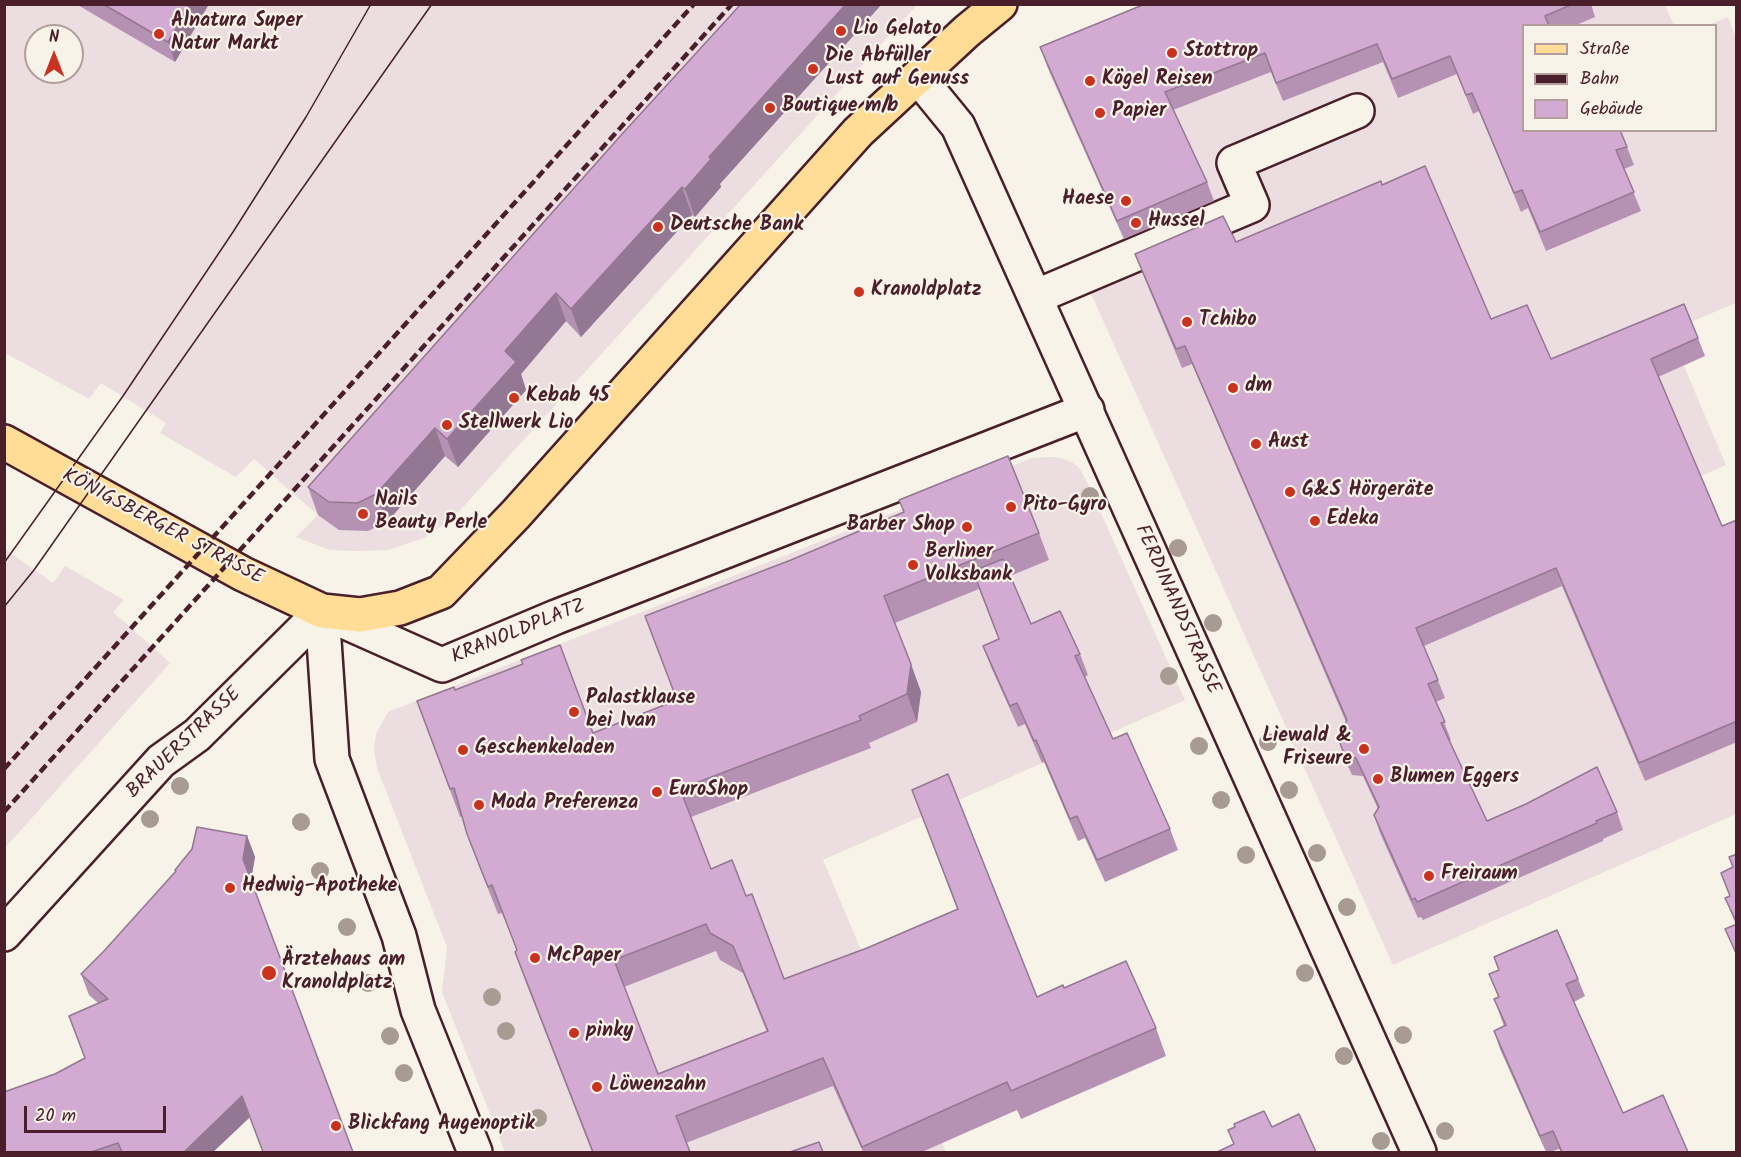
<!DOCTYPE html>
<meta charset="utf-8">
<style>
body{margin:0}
#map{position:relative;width:1741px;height:1157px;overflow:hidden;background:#f7f3e8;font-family:Kalam,sans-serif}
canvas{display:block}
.frame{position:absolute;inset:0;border:6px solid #4a1f2b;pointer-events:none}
.legend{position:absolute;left:1522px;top:24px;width:195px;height:108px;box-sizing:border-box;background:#f7f3e8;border:2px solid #b29e9c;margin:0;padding:8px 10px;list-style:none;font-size:18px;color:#4a1f2b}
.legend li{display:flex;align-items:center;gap:12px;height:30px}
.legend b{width:30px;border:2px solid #b29e9c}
.north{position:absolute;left:24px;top:24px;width:60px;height:60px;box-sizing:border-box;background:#f7f3e8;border:2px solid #b29e9c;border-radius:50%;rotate:0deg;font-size:16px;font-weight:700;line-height:24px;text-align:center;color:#4a1f2b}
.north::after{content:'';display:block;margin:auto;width:21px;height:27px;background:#c8321e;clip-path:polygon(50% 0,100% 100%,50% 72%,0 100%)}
.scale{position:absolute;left:24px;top:1106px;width:142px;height:27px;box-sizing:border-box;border:3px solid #4a1f2b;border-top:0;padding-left:8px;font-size:18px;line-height:21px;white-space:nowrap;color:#4a1f2b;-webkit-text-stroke:4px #f7f3e8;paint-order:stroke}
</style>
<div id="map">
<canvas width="1741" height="1157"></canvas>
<div class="frame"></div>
<ul class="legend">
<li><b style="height:8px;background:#ffdd96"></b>Straße</li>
<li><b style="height:8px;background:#4a1f2b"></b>Bahn</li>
<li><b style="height:16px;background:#d3aad1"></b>Gebäude</li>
</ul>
<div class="north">N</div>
<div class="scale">20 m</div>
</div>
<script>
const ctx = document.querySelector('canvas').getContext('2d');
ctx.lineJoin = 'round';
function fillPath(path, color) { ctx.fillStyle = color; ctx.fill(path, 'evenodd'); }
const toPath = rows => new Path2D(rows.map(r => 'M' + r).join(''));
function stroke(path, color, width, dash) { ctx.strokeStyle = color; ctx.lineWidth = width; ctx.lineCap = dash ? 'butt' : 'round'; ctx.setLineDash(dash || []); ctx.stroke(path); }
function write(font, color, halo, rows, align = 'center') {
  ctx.font = font + ' Kalam,sans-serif'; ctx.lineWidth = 4.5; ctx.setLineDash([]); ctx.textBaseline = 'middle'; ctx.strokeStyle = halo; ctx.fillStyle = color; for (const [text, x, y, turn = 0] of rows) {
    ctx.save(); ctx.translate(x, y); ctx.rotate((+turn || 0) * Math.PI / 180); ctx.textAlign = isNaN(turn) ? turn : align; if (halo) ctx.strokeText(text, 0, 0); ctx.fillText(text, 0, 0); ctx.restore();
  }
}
const built = toPath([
 [5,5,917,5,453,518,424,538,388,550,357,551,330,550,296,537,318,515,254,459,236,477,160,433,166,423,101,383,89,399,5,353],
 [36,36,72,36,72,72,36,72],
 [1195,5,1665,5,1674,25,1524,26,1524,130,1716,130,1716,26,1708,25,1728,17,1736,38,1736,303,1669,331,1726,465,1701,476,1736,560,1736,814,1393,965,1088,287,1136,267,1049,73,1053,62],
 [1051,457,1061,458,1073,463,1080,469,1088,484,1185,700,823,860,946,1152,505,1152,442,992,447,947,377,768,374,749,376,734,388,712,1032,458],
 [5,549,53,583,65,566,124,600,113,612,170,663,5,848]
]);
const minor = toPath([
 [918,77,958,126,1419,1152],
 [1035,297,1252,205,1234,163,1357,111],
 [322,611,332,759,399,936,418,1010,475,1152],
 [323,612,442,665,556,617,1087,410],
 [4,934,161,761,197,735,322,611]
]);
const major = toPath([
 [4,442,243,574,322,611,360,615,400,608,441,592,516,514,858,132,967,31,1000,4]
]);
const tram = toPath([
 [4,563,123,396,233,232,306,117,371,4],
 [4,607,34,570,432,4]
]);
const rail = toPath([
 [4,769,694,4],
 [4,812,732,4]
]);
const trees = [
 [1090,496],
 [1178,548],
 [1213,623],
 [1169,676],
 [1268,742],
 [1199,746],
 [180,786],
 [1289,790],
 [1221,800],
 [150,819],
 [301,822],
 [1317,853],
 [1246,855],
 [320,871],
 [1347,907],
 [347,927],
 [1305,973],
 [368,983],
 [492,997],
 [506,1031],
 [1403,1035],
 [390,1036],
 [1344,1056],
 [404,1073],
 [538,1118],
 [1445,1131],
 [1381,1141]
];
const wall = toPath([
 [76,4,209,4,175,62],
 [1145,4,1591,4,1595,17,1574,26,1524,26,1524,130,1627,147,1634,165,1624,169,1641,211,1546,251,1528,208,1521,212,1479,111,1473,114,1457,74,1398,98,1383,62,1283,101,1271,72,1173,110,1207,182,1214,201,1124,239,1047,66,1040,47],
 [623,133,720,184,721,187,695,217,692,215,581,337,566,321,521,374,526,390,458,467,445,456,387,522,368,531,339,530,318,515,308,487],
 [1382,185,1491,319,1551,359,1698,338,1705,356,1658,377,1722,526,1737,520,1737,742,1645,781,1562,586,1424,646,1445,698,1436,702,1451,740,1449,741,1487,821,1617,812,1623,830,1603,839,1603,841,1423,920,1421,917,1418,918,1380,833,1374,815,1378,809,1363,776,1352,775,1344,757,1338,738,1346,722,1192,364,1182,368,1142,272,1135,254,1236,242],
 [1039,533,1049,560,1010,576,1031,624,1080,654,1088,675,1085,677,1113,739,1170,829,1178,850,1105,882,1085,838,1078,841,1044,762,1042,763,1025,724,1018,727,991,667,983,646,999,639,979,589,895,623,921,692,917,722,869,743,871,748,691,817,711,869,746,896,784,979,867,948,957,909,912,790,1037,997,1064,988,1156,1028,1166,1056,1021,1119,1017,1110,922,1152,863,1152,833,1086,686,1143,690,1152,592,1152,525,980,515,952,517,950,502,913,498,914,477,861,467,834,462,816,460,817,417,701,455,690,593,733,677,700,645,616],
 [716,951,720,960,743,973,767,1032,658,1074,624,987],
 [247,836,255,857,251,879,249,1118,213,1152,4,1152,55,1074,85,1058,69,1016,98,1003,89,995,81,974,104,951,175,872,175,870],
 [1737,854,1737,957,1725,929,1736,925,1725,898,1730,896,1721,873,1733,868,1729,857],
 [1494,957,1578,979,1585,996,1574,1002,1623,1113,1688,1152,1561,1152,1559,1149,1550,1152,1546,1152,1500,1049,1494,1031,1504,1026,1494,999,1498,997,1489,974,1499,970]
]);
const shadedWall = toPath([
 [190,4,209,4,175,62,168,42],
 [846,4,882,4,720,184,721,187,695,217,685,189,709,157],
 [682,187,692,215,581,337,571,309],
 [556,293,566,321,521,374,526,390,458,467,447,439,505,351],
 [435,428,445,456,387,522,376,494],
 [911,664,921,692,917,722,907,694],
 [247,836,255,857,251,880,243,859],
 [242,1096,249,1118,213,1152,184,1152]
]);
const building = toPath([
 [103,4,190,4,168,42,103,4],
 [741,4,846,4,709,157,711,159,685,189,682,187,571,309,556,293,505,351,516,362,447,439,435,428,376,494,358,503,329,502,308,487,623,133,741,4],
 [1145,4,1573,4,1545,16,1549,26,1524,26,1524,130,1620,130,1627,147,1616,150,1634,192,1540,232,1522,190,1514,193,1472,93,1466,95,1450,56,1392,79,1377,44,1276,83,1265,53,1165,92,1207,182,1117,221,1040,47,1145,4],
 [1425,166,1491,319,1527,305,1551,359,1684,304,1698,338,1651,359,1722,526,1737,520,1737,721,1639,763,1556,568,1416,628,1438,680,1428,684,1445,722,1441,723,1487,821,1526,804,1597,767,1617,812,1596,821,1597,823,1417,902,1415,898,1412,900,1374,815,1379,807,1356,758,1345,756,1338,738,1347,720,1185,346,1176,349,1135,254,1223,216,1236,242,1381,181,1382,185,1425,166],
 [1008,456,1039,533,884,596,911,664,907,694,859,716,861,720,680,789,711,869,732,860,746,896,752,894,784,979,867,948,958,909,912,790,948,774,1037,997,1063,985,1064,988,1126,961,1156,1028,1011,1091,1007,1082,862,1147,823,1058,676,1116,690,1152,593,1152,515,952,517,950,492,885,488,887,467,834,454,788,450,789,417,701,454,687,455,690,523,664,521,660,560,645,593,733,677,700,645,616,791,560,904,512,899,500,1008,456],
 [706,924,710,933,733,946,768,1031,658,1074,614,960,706,924],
 [1003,559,1031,624,1060,611,1080,654,1075,656,1113,739,1127,733,1170,829,1097,860,1077,816,1070,819,1036,740,1034,741,1017,703,1010,706,983,646,999,639,973,571,1003,559],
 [197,827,247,836,243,859,353,1152,263,1152,242,1096,184,1152,122,1152,118,1143,91,1152,4,1152,4,1092,55,1074,85,1058,69,1016,108,999,81,974,104,951,176,871,175,870,192,849,197,827],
 [1737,854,1737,923,1725,898,1730,896,1721,873,1733,867,1729,857,1737,854],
 [1737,924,1737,955,1725,929,1737,924],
 [1557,930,1578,979,1566,984,1623,1113,1663,1095,1688,1152,1562,1152,1553,1131,1540,1136,1494,1031,1506,1025,1494,999,1499,997,1489,974,1499,970,1494,957,1557,930],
 [1264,1111,1272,1127,1299,1114,1316,1152,1217,1152,1234,1144,1228,1130,1235,1127,1234,1124,1264,1111],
 [819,1142,823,1152,790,1152,819,1142]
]);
const markers = [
 [841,31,6,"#c8321e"],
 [159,34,6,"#c8321e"],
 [1172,53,6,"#c8321e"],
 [813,69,6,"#c8321e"],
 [1090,81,6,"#c8321e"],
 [770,108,6,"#c8321e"],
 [1100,113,6,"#c8321e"],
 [1126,201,6,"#c8321e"],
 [1136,223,6,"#c8321e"],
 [658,227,6,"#c8321e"],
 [859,292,6,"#c8321e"],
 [1187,322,6,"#c8321e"],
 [1233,388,6,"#c8321e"],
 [514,398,6,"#c8321e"],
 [447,425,6,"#c8321e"],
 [1256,444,6,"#c8321e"],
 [1290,492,6,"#c8321e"],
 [1011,507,6,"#c8321e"],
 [363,514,6,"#c8321e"],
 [1315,521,6,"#c8321e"],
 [967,527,6,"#c8321e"],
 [913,565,6,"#c8321e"],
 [574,712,6,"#c8321e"],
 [1364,749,6,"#c8321e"],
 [463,750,6,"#c8321e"],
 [1378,779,6,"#c8321e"],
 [657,792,6,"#c8321e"],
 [479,805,6,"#c8321e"],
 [1429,876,6,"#c8321e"],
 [230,888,6,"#c8321e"],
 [535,958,6,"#c8321e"],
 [269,973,8,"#c8321e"],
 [574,1033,6,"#c8321e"],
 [597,1087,6,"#c8321e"],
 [336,1126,6,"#c8321e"]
];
const poiNames = [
 ["Alnatura Super",171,23],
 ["Natur Markt",171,46],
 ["Lio Gelato",853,31],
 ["Stottrop",1184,53],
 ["Die Abfüller",825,58],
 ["Lust auf Genuss",825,81],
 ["Kögel Reisen",1102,81],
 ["Boutique m/b",782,108],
 ["Papier",1112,113],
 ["Haese",1114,201,"right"],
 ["Hussel",1148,223],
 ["Deutsche Bank",670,227],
 ["Kranoldplatz",871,292],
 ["Tchibo",1199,322],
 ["dm",1245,388],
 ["Kebab 45",526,398],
 ["Stellwerk Lio",459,425],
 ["Aust",1268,444],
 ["G&S Hörgeräte",1302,492],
 ["Nails",375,502],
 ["Beauty Perle",375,525],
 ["Pito-Gyro",1023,507],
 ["Edeka",1327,521],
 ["Barber Shop",955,527,"right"],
 ["Berliner",925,554],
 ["Volksbank",925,577],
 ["Palastklause",586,700],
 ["bei Ivan",586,723],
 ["Liewald &",1352,738,"right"],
 ["Friseure",1352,761,"right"],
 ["Geschenkeladen",475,750],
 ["Blumen Eggers",1390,779],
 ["EuroShop",669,792],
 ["Moda Preferenza",491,805],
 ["Freiraum",1441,876],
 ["Hedwig-Apotheke",242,888],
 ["McPaper",547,958],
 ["Ärztehaus am",282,962],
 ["Kranoldplatz",282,985],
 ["pinky",586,1033],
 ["Löwenzahn",609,1087],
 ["Blickfang Augenoptik",348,1126]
];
const streetNames = [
 ["KÖNIGSBERGER STRASSE",162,528,28],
 ["FERDINANDSTRASSE",1176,610,66],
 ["KRANOLDPLATZ",519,633,-22],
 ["BRAUERSTRASSE",185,744,-44]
];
fillPath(built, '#ecdde1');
stroke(minor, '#4a1f2b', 38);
stroke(major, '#4a1f2b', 38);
stroke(minor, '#f7f3e8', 33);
stroke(major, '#ffdd96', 33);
stroke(tram, '#4a1f2b', 1.5);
stroke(rail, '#4a1f2b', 4.5, [9, 4.5]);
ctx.fillStyle = '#a79b93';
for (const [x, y] of trees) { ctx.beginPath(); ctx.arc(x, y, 9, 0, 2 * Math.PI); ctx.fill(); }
fillPath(wall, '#b592b4');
fillPath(shadedWall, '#947792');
fillPath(building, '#d3aad1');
stroke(building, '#947792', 1.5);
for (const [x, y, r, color] of markers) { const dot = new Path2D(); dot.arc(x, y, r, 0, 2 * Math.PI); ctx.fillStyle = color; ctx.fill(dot); stroke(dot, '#f7f3e8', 2); }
write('bold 20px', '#4a1f2b', '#f7f3e8', poiNames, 'left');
write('20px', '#4a1f2b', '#f7f3e8', streetNames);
</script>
